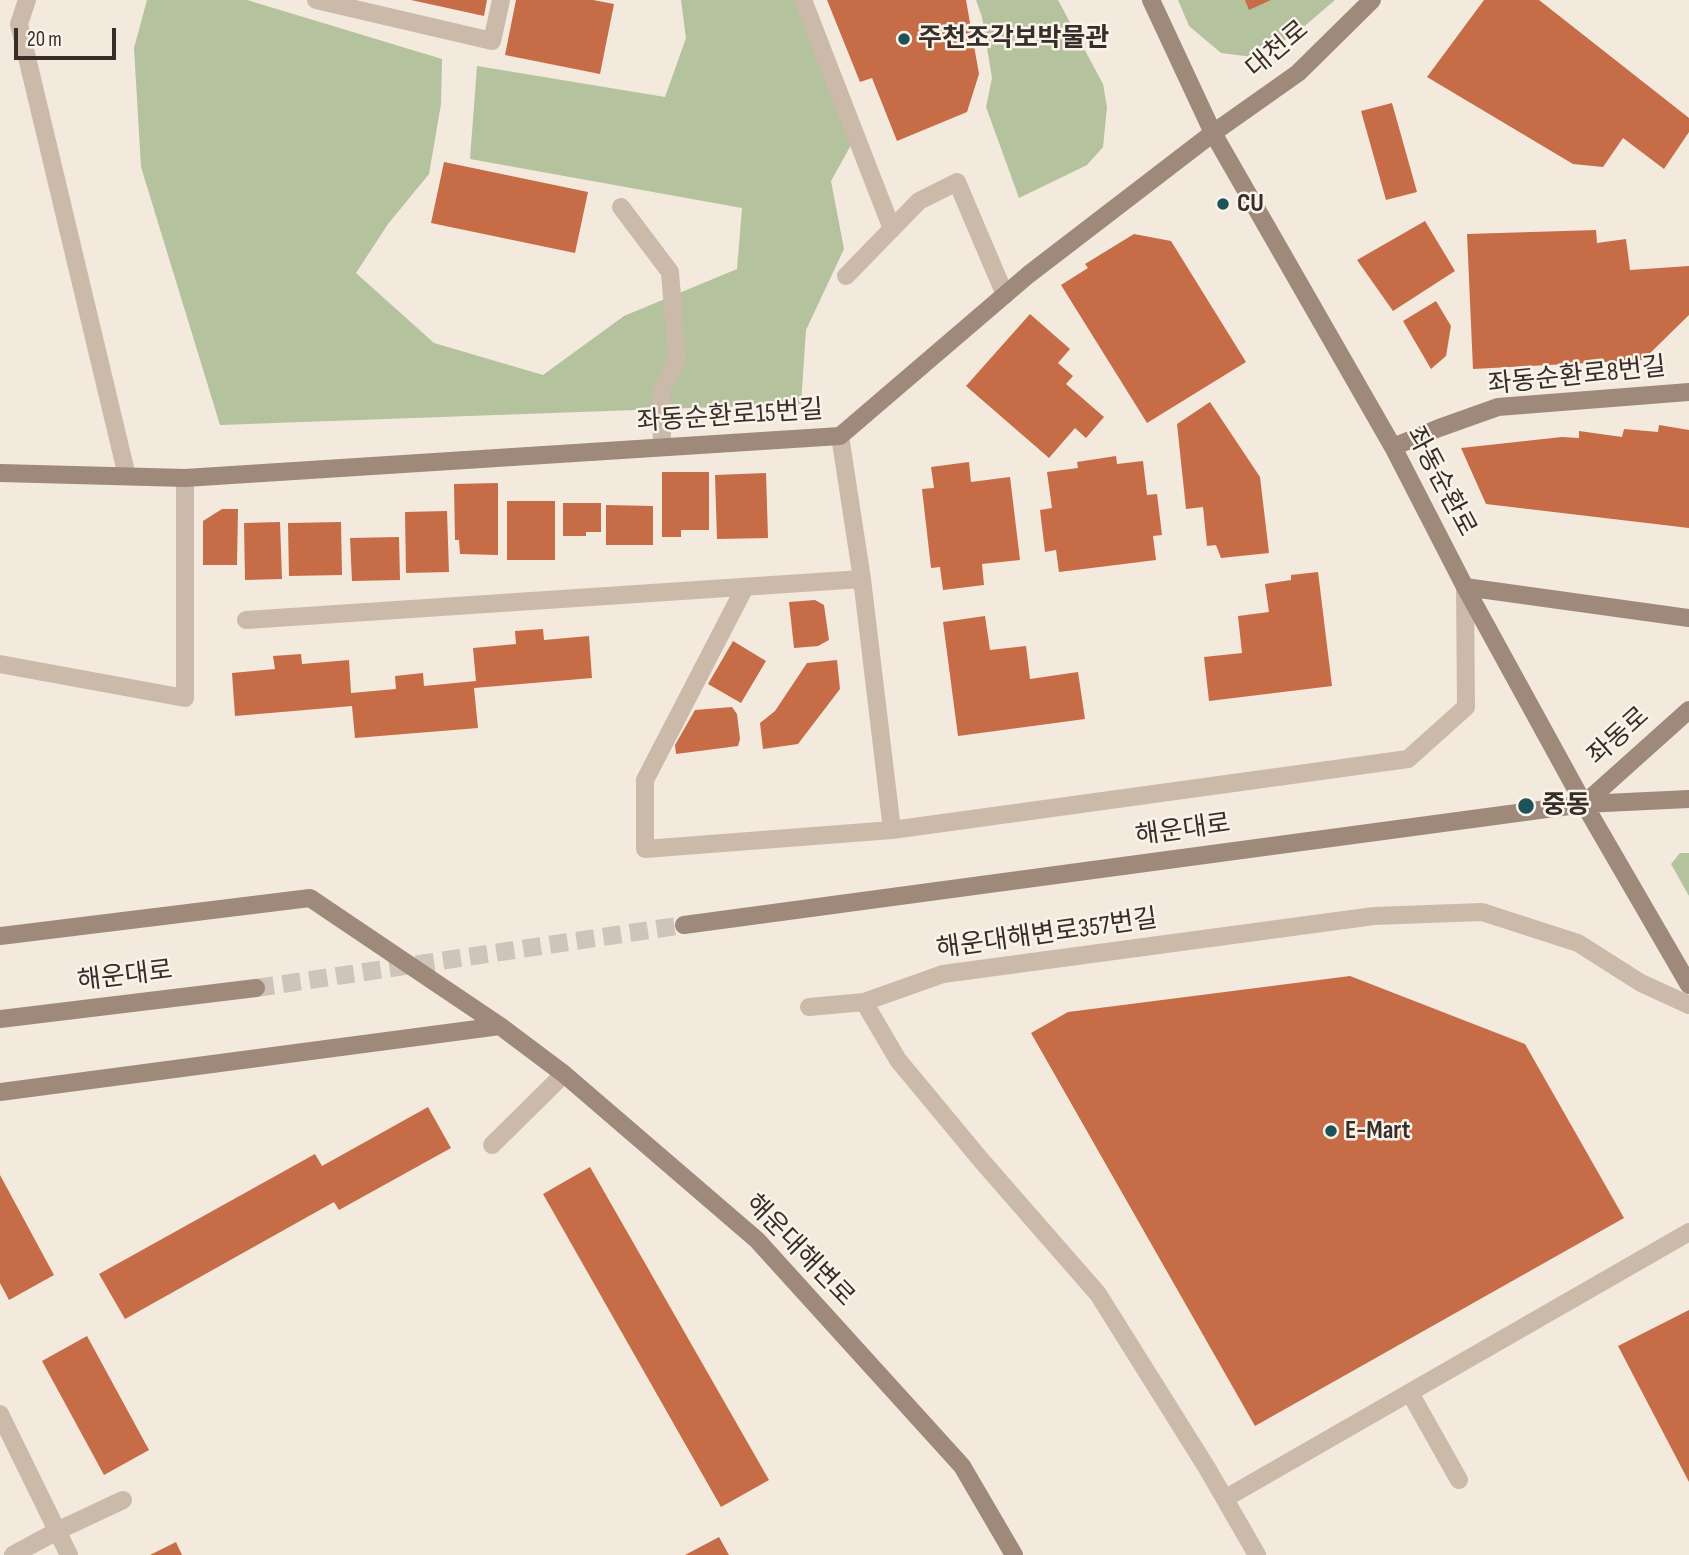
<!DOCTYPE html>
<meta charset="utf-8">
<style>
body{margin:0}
#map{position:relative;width:1689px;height:1555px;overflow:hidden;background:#f3e9dd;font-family:"Sofia Sans Condensed",sans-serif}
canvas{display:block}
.scale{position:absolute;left:14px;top:28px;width:102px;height:32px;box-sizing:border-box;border:4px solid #382e29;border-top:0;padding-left:9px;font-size:21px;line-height:24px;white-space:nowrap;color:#382e29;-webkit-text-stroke:5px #faf3ea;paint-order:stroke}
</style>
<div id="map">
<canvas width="1689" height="1555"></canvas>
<div class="scale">20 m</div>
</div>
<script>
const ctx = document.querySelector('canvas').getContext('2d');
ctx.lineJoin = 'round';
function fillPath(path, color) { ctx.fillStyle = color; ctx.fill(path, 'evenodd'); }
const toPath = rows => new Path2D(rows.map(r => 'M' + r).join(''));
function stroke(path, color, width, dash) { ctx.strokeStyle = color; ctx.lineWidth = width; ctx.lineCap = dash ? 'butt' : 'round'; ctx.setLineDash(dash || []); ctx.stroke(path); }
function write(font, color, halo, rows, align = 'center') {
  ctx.font = font + ' "Sofia Sans Condensed","Noto Sans KR",sans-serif'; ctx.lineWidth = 5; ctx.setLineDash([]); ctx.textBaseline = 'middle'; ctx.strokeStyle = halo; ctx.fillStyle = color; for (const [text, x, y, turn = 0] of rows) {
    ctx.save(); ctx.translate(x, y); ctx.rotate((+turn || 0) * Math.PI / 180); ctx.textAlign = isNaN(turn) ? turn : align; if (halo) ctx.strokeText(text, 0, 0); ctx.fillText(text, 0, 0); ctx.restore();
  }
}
const green = toPath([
 [147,0,247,0,442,59,441,104,429,174,388,224,356,273,434,343,543,375,624,316,737,269,742,208,470,159,477,66,665,97,686,38,681,0,800,0,851,145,831,181,844,249,806,330,801,404,220,425,141,167,134,48],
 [976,0,1058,0,1103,84,1107,107,1103,147,1087,165,1019,198,986,107,992,78,982,17],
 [1178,0,1335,0,1294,35,1253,57,1221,53,1189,26],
 [1680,853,1689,853,1689,896,1671,864]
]);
const building = toPath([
 [411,0,487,0,484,16],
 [516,0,593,0,614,4,600,74,505,55],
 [827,0,966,0,979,74,967,112,897,141,872,78,860,82],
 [1245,0,1271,0,1249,10],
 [1484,0,1539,0,1689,118,1689,132,1664,169,1623,138,1603,167,1573,164,1427,77],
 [1392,103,1417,192,1386,200,1361,111],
 [444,162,588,192,575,253,431,223],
 [1425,221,1455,271,1393,311,1357,260],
 [1596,230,1597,243,1626,239,1630,270,1689,266,1689,315,1643,360,1473,369,1467,234],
 [1134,234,1171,241,1246,362,1147,423,1061,285,1088,268,1085,264],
 [1436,301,1451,326,1446,356,1431,369,1403,321],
 [1030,314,1070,349,1058,363,1073,376,1066,384,1104,417,1086,438,1075,428,1049,458,966,386],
 [1210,402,1260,477,1269,553,1221,558,1216,545,1207,546,1203,507,1186,509,1177,424],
 [1659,425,1689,430,1689,528,1486,504,1461,448,1562,437,1579,438,1579,431,1622,437,1624,429,1658,432],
 [1116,456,1117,464,1143,461,1147,495,1157,494,1162,535,1153,536,1156,560,1059,572,1056,550,1045,552,1040,510,1052,508,1047,472,1078,468,1077,462],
 [969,462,971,482,1010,477,1020,560,982,564,984,585,943,590,940,567,931,568,922,489,934,488,931,467],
 [662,472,709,472,709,530,681,530,681,537,662,537],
 [766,473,768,538,717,539,715,475],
 [498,483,498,555,460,554,459,540,455,540,454,484],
 [507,501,555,501,555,560,507,560],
 [563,503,601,503,601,532,586,532,586,536,563,536],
 [606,505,653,506,653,545,606,545],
 [222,509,238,509,237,565,203,565,203,521],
 [447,511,449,572,406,573,405,512],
 [280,522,282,579,245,580,244,523],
 [341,522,342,575,289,576,288,523],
 [399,537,400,580,352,581,350,538],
 [1318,572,1332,686,1209,701,1204,657,1242,653,1238,616,1269,612,1265,584,1291,580,1291,575],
 [815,600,824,605,829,640,818,646,794,648,789,602],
 [985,616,990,650,1026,646,1030,679,1078,672,1085,719,958,736,943,622],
 [543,629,544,640,589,636,592,678,474,688,478,728,355,738,352,706,235,716,232,673,275,669,273,656,301,654,302,664,349,660,351,693,396,689,395,676,423,673,424,686,476,681,473,648,516,644,515,631],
 [733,641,766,661,741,703,708,684],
 [837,660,840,689,798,744,763,749,760,723,775,711,807,663],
 [732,707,737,714,740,739,738,746,676,754,675,745,695,710],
 [1350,976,1525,1044,1624,1218,1255,1426,1031,1033,1068,1012],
 [428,1107,451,1148,339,1210,334,1202,125,1319,99,1274,315,1154,322,1166],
 [590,1167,769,1480,721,1507,543,1194],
 [0,1175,54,1275,9,1300,0,1283],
 [1689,1310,1689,1482,1618,1346],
 [87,1336,149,1450,104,1475,42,1361],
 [719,1537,729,1555,685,1555],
 [176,1542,182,1555,150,1555]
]);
const secondaryTunnel = toPath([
 [256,988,684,925]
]);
const lane = toPath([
 [316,0,492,41,501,0],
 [803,0,892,229],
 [621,207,670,272,677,360,661,391,662,447],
 [846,276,919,201,957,182,1005,295],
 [492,1145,564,1074],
 [1410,1393,1459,1480],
 [57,1531,123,1500]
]);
const street = toPath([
 [27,0,19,24,127,476],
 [840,436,862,579,892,830,1408,759,1466,707,1465,587],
 [745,587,645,780,645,849,892,830],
 [246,620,862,579],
 [0,664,185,698,185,478],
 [809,1007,864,1002],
 [0,1414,69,1555],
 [1226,1498,1689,1232],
 [13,1555,57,1531],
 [1257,1555,1207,1468,1098,1294,981,1160,898,1060,864,1002,943,974,1374,916,1482,912,1578,943,1641,983,1689,1005]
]);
const secondary = toPath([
 [1151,0,1213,133,1393,447,1465,587,1584,804,1689,985],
 [1393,447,1439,428,1498,407,1689,392],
 [0,473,185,478,840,436,1028,275,1213,133,1298,73,1372,0],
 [1465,587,1689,618],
 [1584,804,1689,710],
 [684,925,1584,804,1689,799],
 [0,936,310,898,500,1026,564,1074,757,1240,962,1466,1014,1555],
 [0,1019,256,988],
 [0,1092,500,1026]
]);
const markers = [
 [904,39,7,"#1e535a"],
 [1223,204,7,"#1e535a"],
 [1526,806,9,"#1e535a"],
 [1331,1131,7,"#1e535a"]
];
const poiNames = [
 ["주천조각보박물관",918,39],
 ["CU",1237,204],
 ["중동",1542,806],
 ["E-Mart",1345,1131]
];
const streetNames = [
 ["대천로",1278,50,-40],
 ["좌동순환로8번길",1577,377,-6],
 ["좌동순환로15번길",730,417,-4],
 ["좌동순환로",1440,482,62],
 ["좌동로",1619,737,-42],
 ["해운대로",1183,831,-8],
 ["해운대해변로357번길",1047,935,-8],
 ["해운대로",125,977,-7],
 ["해운대해변로",799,1251,46]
];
fillPath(green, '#b4c29d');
fillPath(building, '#c66c47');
stroke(secondaryTunnel, '#cec4b9', 18, [18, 9]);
stroke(lane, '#cbbaa9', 18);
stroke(street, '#cbbaa9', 18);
stroke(secondary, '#9f897a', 18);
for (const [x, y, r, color] of markers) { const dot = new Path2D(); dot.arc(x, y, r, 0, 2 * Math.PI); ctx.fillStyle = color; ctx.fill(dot); stroke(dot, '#faf3ea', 2.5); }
write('bold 26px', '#382e29', '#faf3ea', poiNames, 'left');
write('26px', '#382e29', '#faf3ea', streetNames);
</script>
